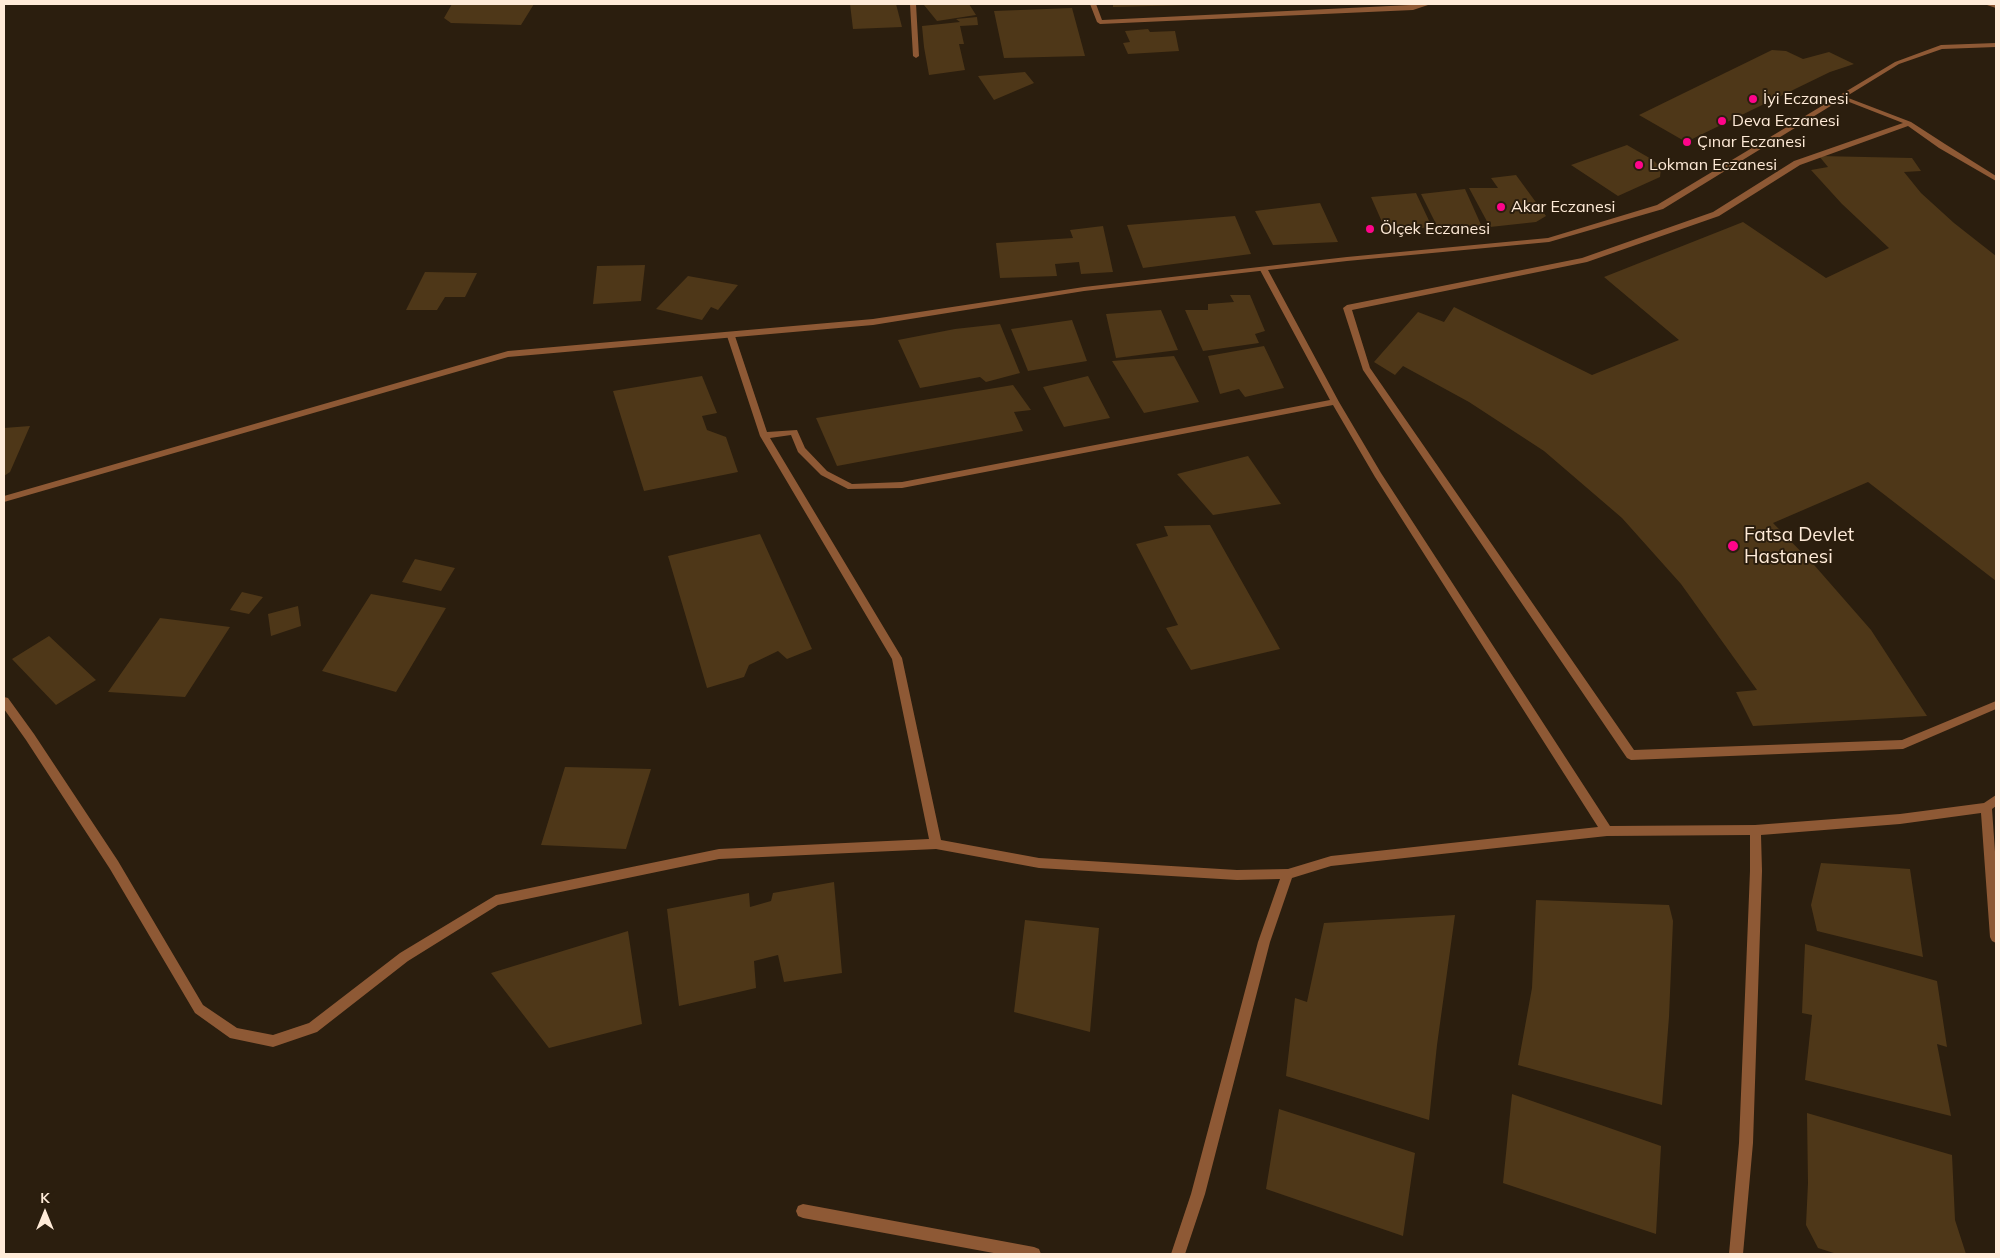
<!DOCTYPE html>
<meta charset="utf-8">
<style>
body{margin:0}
#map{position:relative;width:2000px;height:1258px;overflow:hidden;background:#2b1e0e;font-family:Mulish,sans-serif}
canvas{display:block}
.frame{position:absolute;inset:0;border:5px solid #ffebd8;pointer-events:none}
.north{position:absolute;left:20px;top:1188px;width:50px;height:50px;-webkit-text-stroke:4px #2b1e0e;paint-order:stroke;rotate:0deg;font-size:14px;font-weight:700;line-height:20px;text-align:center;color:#ffebd8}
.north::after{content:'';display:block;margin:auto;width:18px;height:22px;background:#ffebd8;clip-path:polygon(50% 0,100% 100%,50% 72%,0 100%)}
</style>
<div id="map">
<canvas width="2000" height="1258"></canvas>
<div class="frame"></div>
<div class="north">K</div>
</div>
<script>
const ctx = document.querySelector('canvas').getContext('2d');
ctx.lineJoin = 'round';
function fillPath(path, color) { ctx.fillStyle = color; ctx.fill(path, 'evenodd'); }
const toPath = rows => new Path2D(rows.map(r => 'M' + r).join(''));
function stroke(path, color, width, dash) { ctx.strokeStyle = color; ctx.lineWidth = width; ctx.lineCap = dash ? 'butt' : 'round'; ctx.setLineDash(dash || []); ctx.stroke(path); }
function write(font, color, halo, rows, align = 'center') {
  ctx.font = font + ' Mulish,sans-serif'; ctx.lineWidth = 4; ctx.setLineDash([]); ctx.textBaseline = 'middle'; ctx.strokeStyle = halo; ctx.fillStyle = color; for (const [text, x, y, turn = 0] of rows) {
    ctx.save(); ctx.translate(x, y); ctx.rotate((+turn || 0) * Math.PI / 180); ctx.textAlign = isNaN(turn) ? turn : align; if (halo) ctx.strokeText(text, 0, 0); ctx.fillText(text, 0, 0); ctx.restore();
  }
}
const building = toPath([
 [452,4,534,4,521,25,451,23,444,18],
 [850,4,896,4,902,27,853,29],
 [929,4,969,4,976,15,937,21,924,5],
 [1113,4,1190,4,1190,5,1113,7],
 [1072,8,1085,56,1004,58,994,11],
 [977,17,978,25,960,26,964,44,959,44,965,70,929,75,924,47,922,26,960,22,956,19],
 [1148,29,1150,32,1175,31,1179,51,1128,54,1123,43,1130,42,1125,31],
 [1772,50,1786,51,1803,59,1829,52,1854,64,1830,72,1686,142,1639,115],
 [1025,72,1034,83,994,100,978,76],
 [1627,145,1653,160,1661,168,1660,177,1618,196,1571,165],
 [1819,156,1912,158,1921,171,1904,172,1921,193,1954,223,1996,256,1996,581,1868,482,1773,523,1815,566,1871,630,1927,716,1753,726,1736,692,1757,690,1681,584,1622,518,1544,451,1469,402,1403,366,1395,375,1374,362,1418,312,1444,322,1454,307,1592,375,1679,340,1604,277,1743,222,1826,278,1889,248,1842,204,1811,170,1828,167],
 [1516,175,1546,216,1536,222,1490,227,1469,188,1498,188,1491,178],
 [1465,189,1482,227,1439,230,1421,194],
 [1416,193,1432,227,1386,231,1371,197],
 [1320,203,1338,242,1273,245,1255,211],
 [1235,216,1251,254,1143,268,1127,225],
 [1103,226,1113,272,1081,274,1079,262,1055,264,1057,276,1000,278,996,243,1073,238,1070,230],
 [645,265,641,301,593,304,597,266],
 [425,272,477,273,465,297,445,297,437,310,406,310],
 [688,276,738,285,718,310,711,307,702,320,656,309],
 [1230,295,1250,295,1265,331,1255,334,1259,343,1203,351,1185,310,1208,310,1208,304,1234,302],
 [1161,310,1178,350,1116,358,1106,314],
 [1072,320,1087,361,1028,371,1011,329],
 [1000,324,1020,373,986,382,980,377,920,388,898,340,955,329],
 [1264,346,1284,388,1245,397,1239,389,1220,394,1208,356],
 [1174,356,1199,402,1144,413,1112,361],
 [702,376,717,413,702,416,707,430,726,437,738,472,644,491,613,391],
 [1088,376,1110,418,1064,427,1043,387],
 [1013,385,1031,410,1014,412,1023,431,837,466,816,418],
 [30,426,10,472,4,476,4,428],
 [1248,456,1281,504,1213,515,1177,474],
 [1210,525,1280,649,1191,670,1166,628,1178,625,1136,544,1168,536,1164,526],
 [760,534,812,649,787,659,778,651,749,665,744,677,707,688,668,556],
 [415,559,455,568,441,591,402,582],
 [242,592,263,597,249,614,230,610],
 [371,594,446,608,396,692,322,671],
 [298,606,301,626,271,636,268,614],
 [160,618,230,627,185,697,108,692],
 [49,636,96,680,56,705,12,659],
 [565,767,651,769,626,849,541,845],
 [1821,863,1910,869,1923,957,1817,931,1811,905],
 [834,882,842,973,784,982,778,955,754,961,756,988,679,1006,667,909,749,893,750,907,771,901,773,893],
 [1536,900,1669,905,1673,921,1669,1017,1662,1105,1518,1065,1532,988],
 [1455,915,1437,1045,1429,1120,1286,1076,1295,998,1307,1002,1324,923],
 [1025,920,1099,928,1090,1032,1014,1012],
 [628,931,642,1024,549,1048,491,973],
 [1805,944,1937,981,1947,1047,1937,1044,1951,1116,1805,1080,1812,1015,1802,1013],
 [1512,1094,1661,1146,1656,1234,1503,1183],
 [1279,1109,1415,1153,1403,1236,1266,1189],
 [1807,1113,1952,1155,1955,1220,1966,1254,1837,1254,1818,1248,1806,1225,1808,1183]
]);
const service = toPath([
 [1839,96,1843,96,1911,122,1945,144,1996,176,1996,181,1939,148,1908,126,1800,165,1719,216,1587,262,1352,310,1370,368,1634,750,1902,740,1996,701,1996,709,1903,749,1631,760,1627,758,1363,370,1343,308,1347,305,1582,258,1713,212,1794,161,1903,123,1839,98,1839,96]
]);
const minor = toPath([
 [910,4,916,4,919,56,916,58,913,56,910,4],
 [1090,4,1096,4,1102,20,1431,4,1413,10,1100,24,1097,22,1090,4],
 [1986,4,1996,4,1996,8,1987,5,1986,4],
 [1261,268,1264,268,1268,270,1339,402,1381,473,1610,826,1755,825,1900,814,1984,803,1996,795,1996,806,1992,809,1996,866,1996,943,1992,941,1990,937,1981,813,1900,824,1761,835,1762,871,1753,1143,1743,1254,1729,1254,1739,1143,1750,871,1750,835,1607,836,1331,866,1292,878,1270,942,1205,1194,1185,1254,1171,1254,1191,1194,1258,942,1280,879,1237,880,1039,868,936,849,719,859,498,905,408,961,317,1032,273,1047,230,1038,195,1013,110,869,26,740,4,709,4,697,8,698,34,734,118,861,203,1005,237,1028,273,1035,309,1023,400,953,496,895,719,849,929,839,892,659,760,436,727,336,731,333,735,336,767,432,797,430,805,448,827,471,852,484,902,482,1330,400,1260,270,1261,268],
 [1333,405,1375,477,1598,827,1331,856,1288,869,1237,870,1039,858,941,840,902,658,770,438,791,435,798,452,821,475,848,489,902,488,1333,405],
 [803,1204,1034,1247,1039,1249,1041,1254,999,1254,803,1218,798,1216,796,1211,798,1206,803,1204]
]);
const tertiary = toPath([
 [1996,43,1996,47,1942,49,1899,64,1663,209,1549,242,1347,261,1084,291,873,325,508,357,4,502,4,496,508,351,873,319,1084,287,1347,257,1548,238,1657,205,1895,62,1941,45,1996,43]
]);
const markers = [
 [1753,99,5,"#ff048a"],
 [1722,121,5,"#ff048a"],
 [1687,142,5,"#ff048a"],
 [1639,165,5,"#ff048a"],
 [1501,207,5,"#ff048a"],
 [1370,229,5,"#ff048a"],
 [1733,546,6,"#ff048a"]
];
const farPoinames = [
 ["İyi Eczanesi",1763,99],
 ["Deva Eczanesi",1732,121],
 ["Çınar Eczanesi",1697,142],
 ["Lokman Eczanesi",1649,165],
 ["Akar Eczanesi",1511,207],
 ["Ölçek Eczanesi",1380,229]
];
const poiNames = [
 ["Fatsa Devlet",1744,535],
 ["Hastanesi",1744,557]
];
fillPath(building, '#4e3718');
fillPath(service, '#8e5935');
fillPath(minor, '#8e5935');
fillPath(tertiary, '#8e5935');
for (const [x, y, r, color] of markers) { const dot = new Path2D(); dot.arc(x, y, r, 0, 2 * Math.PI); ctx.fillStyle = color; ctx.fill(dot); stroke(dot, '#2b1e0e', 2); }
write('16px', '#ffebd8', '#2b1e0e', farPoinames, 'left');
write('19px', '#ffebd8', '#2b1e0e', poiNames, 'left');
</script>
